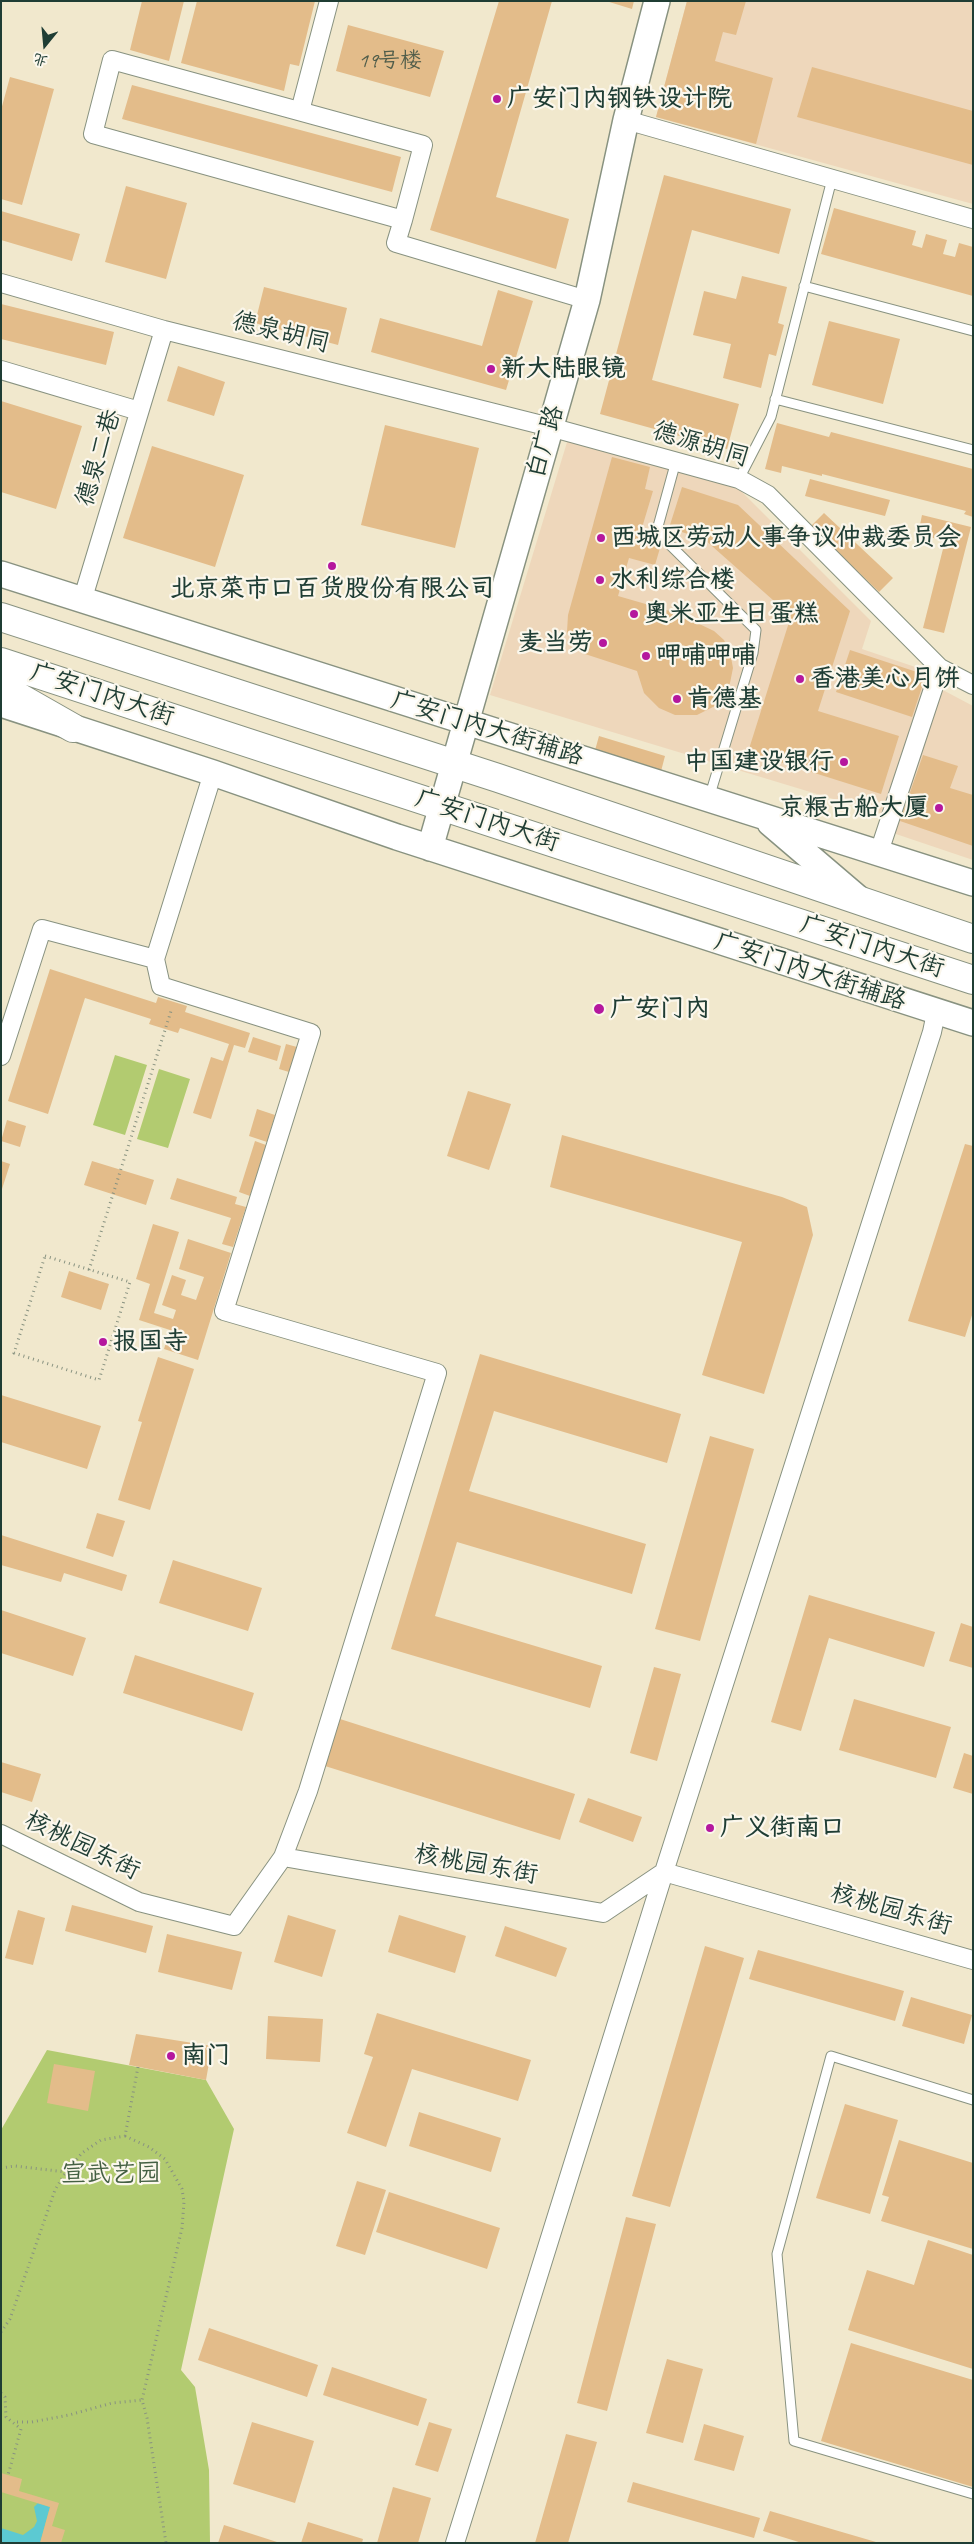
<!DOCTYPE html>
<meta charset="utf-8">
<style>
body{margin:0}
#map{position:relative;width:974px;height:2544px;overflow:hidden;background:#f1e8cd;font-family:Caveat,"LXGW WenKai TC",sans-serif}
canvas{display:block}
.frame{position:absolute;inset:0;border:2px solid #1f3d34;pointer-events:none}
.north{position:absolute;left:20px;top:20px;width:50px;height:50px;-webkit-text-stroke:4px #fbf7ec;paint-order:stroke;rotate:197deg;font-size:14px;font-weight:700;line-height:20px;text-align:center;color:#1f3d34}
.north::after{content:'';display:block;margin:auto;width:18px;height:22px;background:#1f3d34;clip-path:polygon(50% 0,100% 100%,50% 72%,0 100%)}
</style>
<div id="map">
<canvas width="974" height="2544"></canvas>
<div class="frame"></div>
<div class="north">北</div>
</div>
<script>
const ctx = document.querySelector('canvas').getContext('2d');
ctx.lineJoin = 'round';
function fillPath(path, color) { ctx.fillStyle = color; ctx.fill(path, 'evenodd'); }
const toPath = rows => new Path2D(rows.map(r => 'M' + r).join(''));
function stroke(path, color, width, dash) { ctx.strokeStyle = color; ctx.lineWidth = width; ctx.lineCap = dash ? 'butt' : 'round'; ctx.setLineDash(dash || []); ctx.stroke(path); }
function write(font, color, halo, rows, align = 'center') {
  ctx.font = font + ' Caveat,"LXGW WenKai TC",sans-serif'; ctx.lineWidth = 4.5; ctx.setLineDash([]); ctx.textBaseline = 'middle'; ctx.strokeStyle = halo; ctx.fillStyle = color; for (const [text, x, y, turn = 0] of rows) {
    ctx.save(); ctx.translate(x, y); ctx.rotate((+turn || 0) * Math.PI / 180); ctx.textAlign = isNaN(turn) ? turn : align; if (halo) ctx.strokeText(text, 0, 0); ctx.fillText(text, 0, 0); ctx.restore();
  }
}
const built = toPath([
 [687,1,973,1,973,204,656,117],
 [568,439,737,487,871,621,862,649,930,672,883,814,490,695],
 [941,689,973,706,973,860,893,833]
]);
const green = toPath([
 [115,1055,147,1065,125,1135,93,1125],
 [159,1069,190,1079,168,1148,137,1139],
 [47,2050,206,2080,234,2129,181,2370,195,2387,209,2470,210,2543,1,2543,1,2130]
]);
const water = toPath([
 [38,2503,50,2507,40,2543,1,2543,1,2528,23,2535,34,2527,37,2521,34,2507]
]);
const building = toPath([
 [142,1,184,1,169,61,130,50],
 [197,1,315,1,299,66,290,64,284,91,181,63],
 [499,1,552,1,496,197,569,219,556,269,430,230],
 [606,1,634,1,632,9],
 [687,1,746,1,736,35,723,32,715,61,773,78,756,144,656,117],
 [348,25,444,51,430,97,336,71],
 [812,67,973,111,973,165,797,117],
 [10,77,54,89,22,205,1,199,1,110],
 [132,85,401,157,392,192,122,119],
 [664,175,791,209,779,254,692,230,652,380,739,404,727,449,600,414],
 [126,186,187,203,166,279,105,262],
 [834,208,916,231,912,245,922,248,926,234,947,240,943,254,955,257,959,243,973,247,973,296,821,254],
 [1,211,80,234,72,261,1,240],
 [742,276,787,287,778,323,784,325,776,356,769,354,761,388,723,378,731,344,693,335,704,291,736,299],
 [264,287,347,308,338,345,255,323],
 [498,290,533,301,506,390,371,352,380,318,482,346],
 [1,304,114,332,106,365,1,339],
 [829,321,900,339,883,404,812,385],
 [178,366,225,382,214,416,167,401],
 [1,401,82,426,56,509,1,492],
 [777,423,829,437,831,432,973,469,973,517,964,514,966,511,822,474,822,476,782,466,781,473,765,469],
 [385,425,479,448,455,548,361,525],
 [152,446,244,475,215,567,123,538],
 [612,457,650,467,645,489,653,491,638,541,660,548,655,565,629,558,618,596,694,618,693,621,714,631,724,640,730,652,733,668,730,683,724,696,715,706,697,715,675,715,659,708,644,693,637,671,585,654,571,641,567,632,568,615],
 [810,479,890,500,885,516,805,496],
 [682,487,738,505,850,611,818,711,899,736,881,794,748,752,791,616,704,539,669,528],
 [824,513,893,578,879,592,811,526],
 [922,515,971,527,944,633,923,628,945,541,918,534],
 [850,650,926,675,912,717,836,692],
 [599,736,665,756,660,775,594,754],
 [923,755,958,766,950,788,973,795,973,846,900,821],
 [50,969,156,1003,158,997,187,1006,185,1012,250,1033,245,1048,234,1045,211,1119,193,1113,211,1057,223,1061,229,1044,180,1028,178,1033,149,1024,151,1019,85,998,48,1114,8,1101],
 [253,1037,281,1046,277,1061,248,1052],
 [286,1044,297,1047,289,1072,279,1069],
 [468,1091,511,1104,489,1170,447,1156],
 [257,1109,275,1115,267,1142,249,1136],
 [7,1120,26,1126,20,1147,1,1141],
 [562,1135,782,1197,807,1207,813,1235,764,1394,702,1375,742,1242,550,1187],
 [255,1141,266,1145,250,1196,239,1192],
 [965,1144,973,1146,973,1312,965,1337,908,1321],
 [1,1161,10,1164,2,1189,1,1189],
 [92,1161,154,1180,146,1205,84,1185],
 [177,1178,237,1197,235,1204,246,1207,233,1247,222,1244,231,1218,170,1199],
 [153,1224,179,1232,154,1313,173,1319,176,1310,162,1305,172,1275,186,1280,181,1295,196,1300,204,1277,179,1269,188,1239,231,1253,198,1360,164,1349,170,1330,139,1320,150,1284,136,1279],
 [69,1271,109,1284,101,1310,61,1297],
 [480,1354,681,1414,667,1463,494,1411,469,1491,646,1544,632,1594,457,1542,435,1616,602,1666,590,1708,391,1649],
 [158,1357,194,1369,150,1510,118,1500,142,1422,138,1421],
 [1,1395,101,1426,87,1469,1,1442],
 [710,1436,754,1449,700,1641,655,1629],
 [97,1513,125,1521,113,1557,86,1548],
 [1,1535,127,1575,122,1591,64,1573,61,1582,1,1565],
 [173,1560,262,1588,248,1631,159,1603],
 [809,1595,935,1632,924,1667,829,1638,801,1731,771,1722],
 [1,1610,86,1638,73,1676,1,1653],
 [961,1623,973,1627,973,1668,949,1661],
 [135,1655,254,1693,242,1731,123,1693],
 [654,1667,681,1674,657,1761,630,1753],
 [854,1699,951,1727,936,1778,839,1750],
 [340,1719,575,1794,560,1840,325,1766],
 [964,1753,973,1756,973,1794,953,1788],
 [1,1762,41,1774,32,1802,1,1792],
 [588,1798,642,1817,633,1842,579,1822],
 [72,1905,153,1926,146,1953,65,1931],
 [18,1910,45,1918,33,1965,5,1958],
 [288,1915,336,1930,322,1977,274,1962],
 [399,1915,466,1936,455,1973,388,1952],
 [505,1926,567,1948,556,1977,495,1956],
 [167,1934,242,1952,232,1990,158,1972],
 [705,1946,744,1958,670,2207,632,2196],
 [758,1950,904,1991,895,2021,749,1979],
 [911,1997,972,2015,964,2044,902,2026],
 [377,2013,531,2060,518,2101,412,2069,386,2147,347,2133,373,2057,364,2054],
 [268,2016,323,2019,320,2062,266,2059],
 [136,2034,212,2046,206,2080,129,2065],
 [54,2064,95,2071,88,2111,47,2103],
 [845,2104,898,2120,870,2214,816,2198],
 [419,2112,501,2138,491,2172,409,2146],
 [899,2140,973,2163,973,2249,881,2221,889,2197,882,2195],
 [357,2181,386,2190,365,2255,336,2246],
 [389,2192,500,2228,487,2269,376,2232],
 [626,2217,656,2224,607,2411,577,2403],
 [928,2240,973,2255,973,2369,848,2330,867,2270,914,2285],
 [209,2328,318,2365,307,2397,198,2360],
 [851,2343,973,2380,973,2487,821,2441],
 [667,2359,703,2369,683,2443,646,2433],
 [332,2367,427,2399,418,2426,323,2395],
 [252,2422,314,2441,295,2503,233,2484],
 [429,2422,452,2429,438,2472,415,2465],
 [704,2424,744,2436,734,2471,694,2460],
 [566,2434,597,2442,568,2543,535,2543],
 [1,2473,22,2479,19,2491,59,2503,52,2526,65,2530,61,2543,40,2543,50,2507,1,2492],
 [633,2482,760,2518,754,2538,627,2502],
 [393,2487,431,2498,418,2543,377,2543],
 [770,2511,876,2542,876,2543,802,2543,763,2531],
 [308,2522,363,2539,362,2543,301,2543],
 [224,2525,277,2542,277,2543,218,2543]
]);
const path = toPath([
 [45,1256,130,1282,99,1380,14,1353,45,1256],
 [89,1270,172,1008],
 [125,2136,149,2147,165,2159,182,2189,184,2202,182,2228,142,2400,147,2418,166,2543],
 [1,2168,15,2166,66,2172],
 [1,2332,10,2319,55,2190,64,2175,82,2153,101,2140,125,2136,138,2067],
 [1,2393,5,2397,6,2417,21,2429,8,2475],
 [17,2422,32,2422,69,2415,112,2403,142,2400]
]);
const lane = toPath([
 [804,286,973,331],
 [775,399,973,450],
 [676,461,657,530,666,541,756,630,753,653,709,798],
 [739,479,771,417,832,179],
 [973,2100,831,2056,777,2254,794,2441,973,2494]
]);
const street = toPath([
 [300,111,329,1],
 [626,120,973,219],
 [403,220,93,134,112,60,423,145,403,220,396,243,587,300],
 [1,283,164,330,550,427,739,479,768,495,940,668,973,685],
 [1,370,139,411],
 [82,601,164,330],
 [213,773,155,959,161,986,311,1033,224,1311,437,1373,308,1791,283,1857],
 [879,852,940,668],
 [1,1056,42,929,155,959],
 [1,1834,139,1902,234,1926,283,1857,603,1913,664,1872,973,1960],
 [455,2543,664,1872,932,1032,936,1013]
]);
const secondary = toPath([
 [1,574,973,883],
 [1,704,213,773,397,837,973,1023],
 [770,823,859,899],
 [430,848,587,300,626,120,657,1]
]);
const primary = toPath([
 [1,617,498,778,973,939],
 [1,662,973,980],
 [1,687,73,728]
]);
const markers = [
 [497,99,5,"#b5179e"],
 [491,369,5,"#b5179e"],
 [601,538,5,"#b5179e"],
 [332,566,5,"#b5179e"],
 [600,580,5,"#b5179e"],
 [634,614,5,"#b5179e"],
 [603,643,5,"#b5179e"],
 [646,656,5,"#b5179e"],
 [800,679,5,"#b5179e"],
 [677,699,5,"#b5179e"],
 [844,762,5,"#b5179e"],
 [939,808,5,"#b5179e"],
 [599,1009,6,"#b5179e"],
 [103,1342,5,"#b5179e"],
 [710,1828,5,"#b5179e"],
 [171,2056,5,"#b5179e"]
];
const numberNames = [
 ["19号楼",390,61]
];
const poiNames = [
 ["广安门内钢铁设计院",507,99],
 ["新大陆眼镜",501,369],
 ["西城区劳动人事争议仲裁委员会",611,538],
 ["水利综合楼",610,580],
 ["北京菜市口百货股份有限公司",332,589,"center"],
 ["奥米亚生日蛋糕",644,614],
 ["麦当劳",593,643,"right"],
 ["呷哺呷哺",656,656],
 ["香港美心月饼",810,679],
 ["肯德基",687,699],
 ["中国建设银行",834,762,"right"],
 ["京粮古船大厦",929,808,"right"],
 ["广安门内",610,1009],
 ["报国寺",113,1342],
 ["广义街南口",720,1828],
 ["南门",181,2056]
];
const streetNames = [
 ["德泉胡同",281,333,14],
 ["白广路",546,442,-74],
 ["德源胡同",701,445,17],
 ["德泉二巷",99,458,-73],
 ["广安门内大街",102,695,18],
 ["广安门内大街辅路",487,729,17],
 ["广安门内大街",487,821,18],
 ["广安门内大街",872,947,18],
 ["广安门内大街辅路",810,972,18],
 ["核桃园东街",82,1846,26],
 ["核桃园东街",476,1865,10],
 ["核桃园东街",891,1910,16]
];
const parkNames = [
 ["宣武艺园",111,2174]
];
fillPath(built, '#eed7bb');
fillPath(green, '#b2cb70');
fillPath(water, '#5cc9d2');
fillPath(building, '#e3bc8a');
stroke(lane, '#889280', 11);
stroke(street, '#889280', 20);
stroke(secondary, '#889280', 28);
stroke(primary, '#889280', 30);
stroke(path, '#889280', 3, [1, 4]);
stroke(lane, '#fff', 9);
stroke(street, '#fff', 18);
stroke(secondary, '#fff', 25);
stroke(primary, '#fff', 28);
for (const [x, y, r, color] of markers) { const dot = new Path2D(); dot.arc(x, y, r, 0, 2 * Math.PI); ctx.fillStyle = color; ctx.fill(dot); stroke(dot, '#fbf7ec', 2); }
write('22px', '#505d4a', null, numberNames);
write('bold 25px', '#1f3d34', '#fbf7ec', poiNames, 'left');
write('25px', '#1f3d34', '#fbf7ec', streetNames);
write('25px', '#446043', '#fbf7ec', parkNames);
</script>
